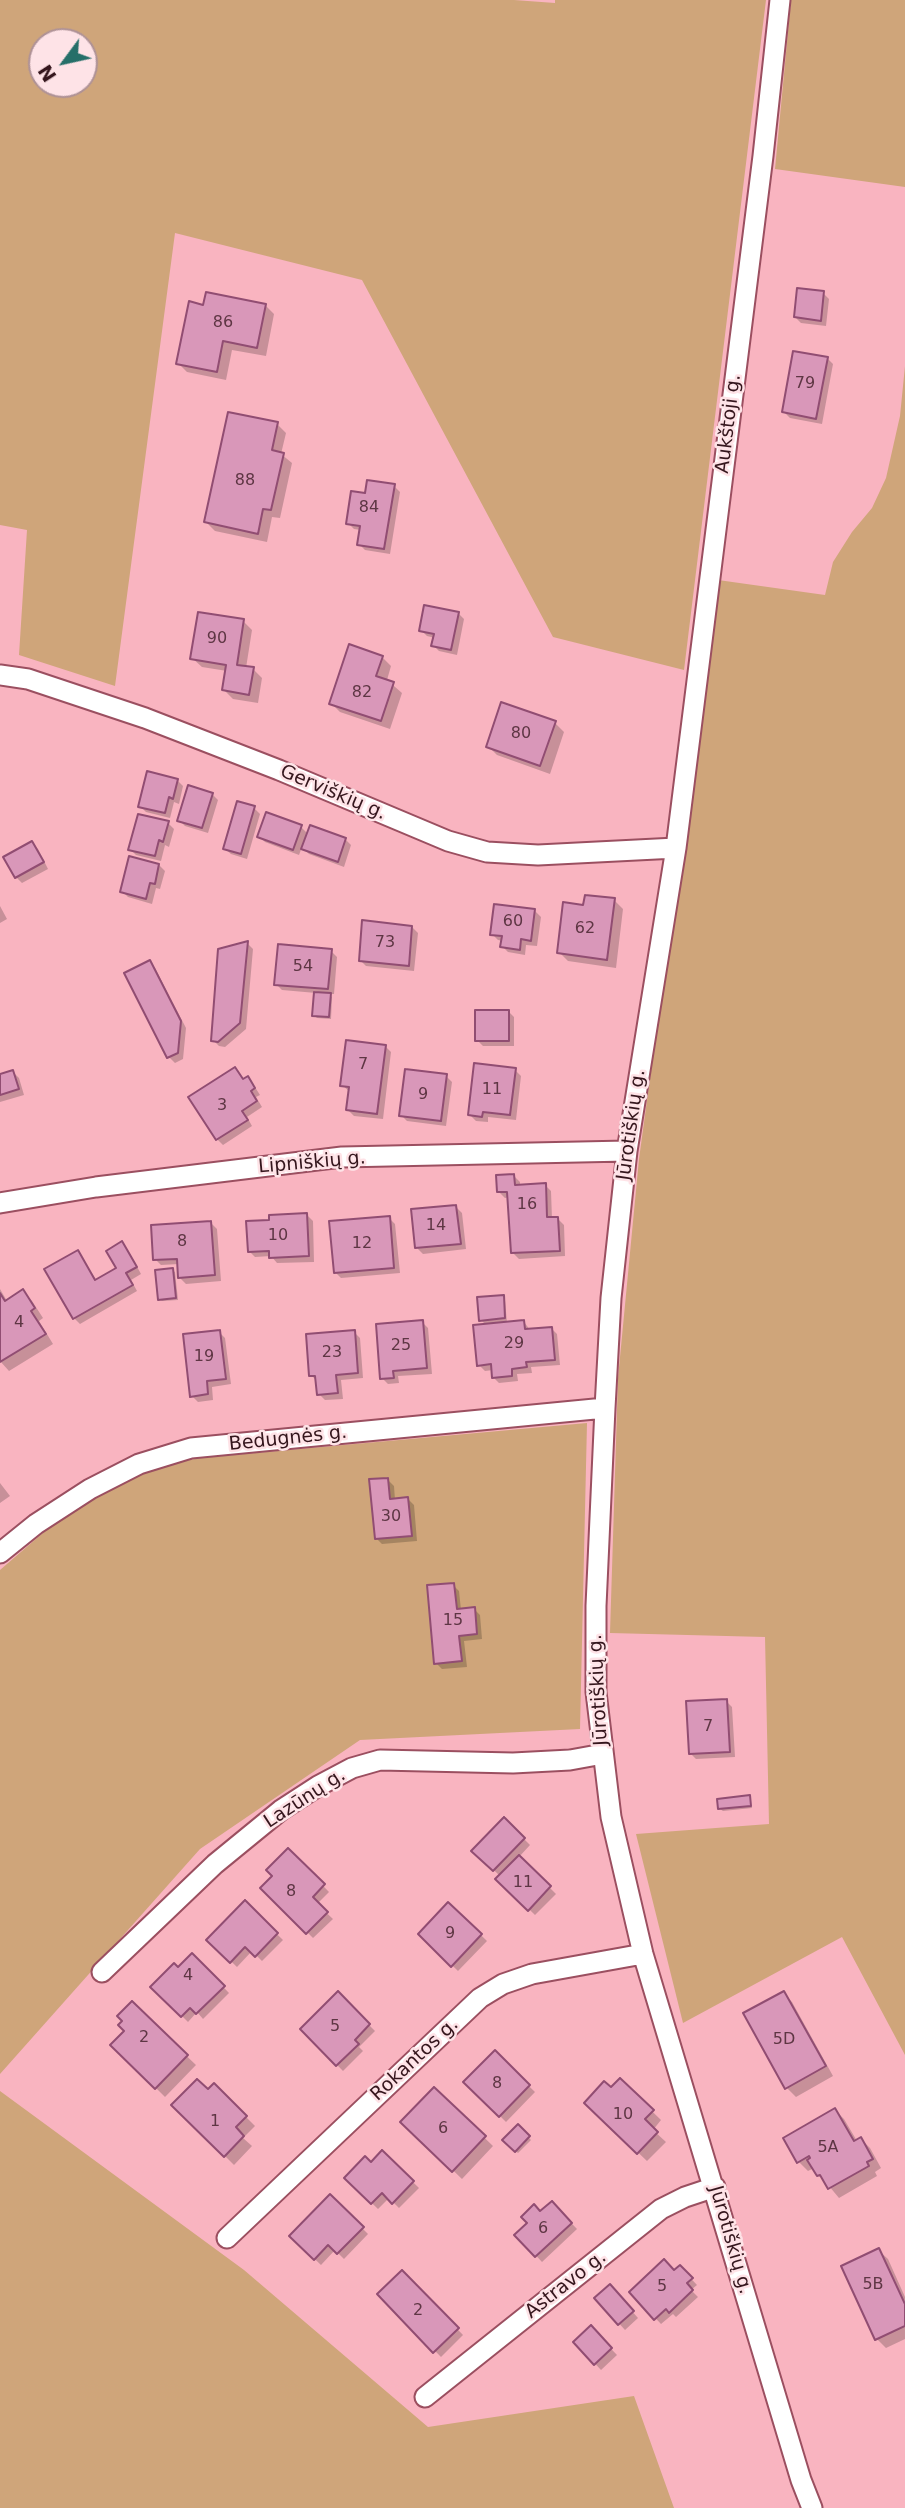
<!DOCTYPE html>
<meta charset="utf-8">
<style>
body{margin:0}
#map{position:relative;width:905px;height:2508px;overflow:hidden;background:#f9b4c0;font-family:"DejaVu Sans",sans-serif}
canvas{display:block}
.north{position:absolute;left:28px;top:28px;width:70px;height:70px;box-sizing:border-box;background:#fee3e7;border:2px solid #ae9196;border-radius:50%;rotate:237deg;font-size:19px;font-weight:700;line-height:28px;text-align:center;color:#35161d}
.north::after{content:'';display:block;margin:auto;width:24px;height:32px;background:#266f69;clip-path:polygon(50% 0,100% 100%,50% 72%,0 100%)}
</style>
<div id="map">
<canvas width="905" height="2508"></canvas>
<div class="north">N</div>
</div>
<script>
const ctx = document.querySelector('canvas').getContext('2d');
ctx.lineJoin = 'round';
function fillPath(path, color) { ctx.fillStyle = color; ctx.fill(path, 'evenodd'); }
const toPath = rows => new Path2D(rows.map(r => 'M' + r).join(''));
function stroke(path, color, width, dash) { ctx.strokeStyle = color; ctx.lineWidth = width; ctx.lineCap = dash ? 'butt' : 'round'; ctx.setLineDash(dash || []); ctx.stroke(path); }
function write(font, color, halo, rows, align = 'center') {
  ctx.font = font + ' "DejaVu Sans",sans-serif'; ctx.lineWidth = 5; ctx.setLineDash([]); ctx.textBaseline = 'middle'; ctx.strokeStyle = halo; ctx.fillStyle = color; for (const [text, x, y, turn = 0] of rows) {
    ctx.save(); ctx.translate(x, y); ctx.rotate((+turn || 0) * Math.PI / 180); ctx.textAlign = isNaN(turn) ? turn : align; if (halo) ctx.strokeText(text, 0, 0); ctx.fillText(text, 0, 0); ctx.restore();
  }
}
const green = toPath([
 [0,0,514,0,555,3,555,0,766,0,684,670,553,637,362,280,175,233,115,686,19,655,27,530,0,525],
 [42,42,84,42,84,84,42,84],
 [791,0,905,0,905,187,775,169],
 [905,366,905,2055,842,1937,683,2023,636,1834,769,1824,765,1637,610,1633,618,1378,639,1159,718,580,825,595,833,562,852,532,872,508,886,478,900,416],
 [587,1423,580,1729,360,1740,200,1849,0,2074,0,1570,44,1532,91,1498,125,1480,163,1465,200,1458],
 [0,2091,244,2270,428,2427,634,2396,674,2508,0,2508]
]);
const shadow = toPath([
 [823,293,829,299,826,326,801,323,795,317],
 [265,305,274,314,266,356,232,350,226,380,187,372,178,363,205,307],
 [827,358,833,364,822,424,790,418,784,412],
 [277,424,286,433,281,454,292,463,280,518,272,517,267,542,215,531,206,522],
 [394,486,400,492,390,554,365,550,359,544,361,530,354,529,348,523,366,495],
 [458,613,464,619,457,655,439,651,433,645,435,638,427,636,421,630],
 [243,621,252,630,246,668,253,669,262,678,258,703,233,699,224,690,227,671,202,667,192,658],
 [382,657,391,666,387,680,402,693,390,729,340,712,331,703],
 [555,723,564,732,550,774,497,755,488,746],
 [177,780,183,786,179,804,174,802,170,818,146,812,140,806],
 [212,794,218,800,208,833,185,826,179,820],
 [254,808,260,814,247,859,231,854,225,849],
 [168,823,174,829,169,847,165,845,161,861,136,855,130,849],
 [301,827,308,834,345,839,351,845,344,867,309,854,302,847,299,855,265,842,259,836],
 [32,843,38,849,48,869,22,883,16,877],
 [159,865,165,871,160,889,156,888,152,904,128,897,122,891],
 [614,900,623,909,616,968,568,961,559,952,585,907],
 [0,906,7,919,0,923],
 [535,911,541,917,537,946,526,945,525,955,508,952,502,946,503,941,498,940,492,934],
 [412,927,418,933,414,971,366,966,360,960],
 [247,943,253,949,246,1029,225,1047,219,1046,213,1040],
 [331,951,337,957,334,994,329,994,332,997,331,1019,317,1018,314,1015,316,993,282,990,276,984],
 [150,962,155,968,186,1028,183,1059,175,1063,169,1057],
 [508,1011,514,1017,514,1046,483,1046,477,1040],
 [385,1046,391,1052,383,1119,354,1116,348,1110,350,1092,342,1085],
 [234,1069,244,1080,247,1078,253,1084,260,1095,256,1097,262,1107,247,1117,252,1126,223,1145,217,1139],
 [515,1070,521,1076,516,1120,488,1117,488,1122,476,1121,470,1115],
 [13,1072,19,1078,24,1095,0,1102,0,1076],
 [446,1076,452,1082,446,1126,407,1121,401,1115],
 [514,1176,520,1182,520,1186,545,1185,551,1191,552,1219,558,1219,564,1225,565,1256,519,1259,513,1253,510,1197,505,1198,499,1192],
 [456,1207,462,1213,466,1249,423,1254,417,1248],
 [307,1215,313,1221,314,1262,277,1263,271,1256,255,1257,249,1251,271,1221],
 [389,1218,395,1224,400,1273,341,1278,335,1272],
 [211,1223,217,1229,221,1281,186,1284,180,1278,179,1264,161,1265,155,1259],
 [122,1244,128,1250,141,1274,131,1280,137,1291,80,1324,74,1318,78,1252,97,1281,118,1269],
 [172,1270,175,1272,178,1300,162,1301,159,1299],
 [0,1289,7,1301,23,1292,32,1301,43,1318,39,1321,53,1344,9,1371,0,1361],
 [503,1297,505,1300,507,1323,524,1322,530,1330,551,1328,557,1334,560,1365,531,1367,532,1373,517,1374,518,1381,499,1383,493,1377,493,1370,485,1371,479,1365,486,1325,481,1320],
 [422,1322,428,1328,432,1374,398,1376,399,1383,388,1384,382,1378],
 [219,1332,225,1338,231,1384,212,1387,213,1400,198,1402,192,1396],
 [354,1332,360,1338,363,1378,341,1380,343,1399,325,1400,319,1394,317,1381,311,1375],
 [388,1480,394,1486,395,1500,408,1499,414,1505,417,1541,382,1544,376,1538],
 [0,1483,10,1496,0,1503],
 [453,1585,459,1591,461,1610,474,1609,480,1615,482,1639,464,1641,467,1667,442,1669,436,1663],
 [726,1701,732,1707,735,1757,696,1759,690,1753],
 [749,1797,752,1808,723,1811,720,1809],
 [504,1819,530,1845,519,1857,556,1894,535,1915,498,1879,500,1876,474,1851],
 [288,1850,329,1892,317,1904,333,1919,313,1938,263,1888,275,1876],
 [245,1903,283,1940,262,1961,252,1951,237,1967,209,1940],
 [449,1904,487,1941,458,1971,420,1934],
 [192,1955,229,1993,203,2019,197,2012,188,2022,153,1987,178,1970],
 [783,1993,792,2002,833,2076,796,2097,787,2088],
 [338,1994,375,2031,359,2047,363,2051,343,2071,302,2029],
 [132,2004,196,2065,165,2097,113,2045,126,2031],
 [495,2053,535,2092,506,2122,466,2082],
 [620,2080,661,2120,653,2130,666,2142,647,2161,586,2103,611,2089],
 [214,2085,255,2126,243,2138,252,2146,234,2165,174,2105,208,2092],
 [434,2089,493,2146,462,2179,403,2122],
 [835,2110,844,2119,857,2141,861,2139,870,2148,881,2168,875,2172,877,2176,839,2198,814,2168,808,2171,799,2162],
 [518,2127,531,2140,518,2153,504,2140],
 [382,2152,419,2188,399,2208,389,2198,378,2209,346,2178,371,2164],
 [330,2196,368,2234,344,2259,335,2250,321,2265,291,2236],
 [552,2203,577,2229,542,2262,517,2235],
 [878,2250,888,2259,905,2297,905,2339,886,2348,877,2339],
 [680,2267,697,2285,691,2290,698,2297,676,2317,673,2314,661,2324,631,2292,675,2272],
 [402,2272,463,2335,441,2357,379,2294],
 [615,2292,638,2318,625,2330,596,2298],
 [591,2328,617,2355,601,2370,575,2342]
]);
const building = toPath([
 [797,288,824,291,821,321,794,317,797,288],
 [206,292,266,304,257,348,223,341,217,372,176,364,189,301,203,305,206,292],
 [793,351,828,357,816,419,782,412,793,351],
 [228,412,278,422,272,450,284,453,271,510,263,509,258,534,204,522,228,412],
 [367,480,395,484,384,549,357,545,360,526,346,524,351,491,365,493,367,480],
 [424,605,459,612,451,650,431,646,434,634,419,631,424,605],
 [198,612,244,619,237,665,254,667,249,695,222,690,226,665,190,659,198,612],
 [349,644,383,656,376,676,394,682,381,721,329,704,349,644],
 [501,702,556,721,540,766,486,747,501,702],
 [147,771,178,779,173,799,169,797,165,813,138,807,147,771],
 [188,785,213,793,202,828,177,821,188,785],
 [237,801,255,806,241,854,223,849,237,801],
 [266,812,302,825,293,850,257,837,266,812],
 [138,814,169,821,163,842,159,840,155,856,128,850,138,814],
 [310,825,346,838,338,862,301,849,310,825],
 [32,841,44,862,15,878,3,857,32,841],
 [129,856,159,864,155,884,150,883,146,899,120,892,129,856],
 [585,895,615,898,607,960,557,953,563,902,583,905,585,895],
 [494,904,535,909,531,941,521,939,520,950,500,947,502,936,490,935,494,904],
 [362,920,412,926,409,966,359,961,362,920],
 [248,941,240,1023,218,1042,211,1041,218,949,248,941],
 [278,944,332,949,328,989,274,985,278,944],
 [150,960,181,1021,178,1053,167,1058,124,973,150,960],
 [314,992,331,993,329,1017,312,1016,314,992],
 [475,1010,509,1010,509,1041,475,1041,475,1010],
 [346,1040,386,1045,377,1114,346,1110,349,1087,340,1086,346,1040],
 [474,1063,516,1068,510,1115,483,1112,482,1117,468,1115,474,1063],
 [235,1067,243,1079,248,1076,255,1088,251,1091,257,1101,242,1111,248,1120,216,1140,188,1097,235,1067],
 [405,1069,447,1074,441,1121,399,1116,405,1069],
 [13,1070,19,1089,0,1095,0,1074,13,1070],
 [514,1174,515,1185,546,1183,547,1217,558,1217,560,1251,511,1253,507,1192,497,1192,496,1175,514,1174],
 [456,1205,461,1244,415,1248,411,1209,456,1205],
 [307,1213,309,1256,269,1258,269,1251,248,1252,246,1221,269,1220,269,1215,307,1213],
 [390,1216,394,1268,334,1273,329,1221,390,1216],
 [211,1221,215,1275,178,1278,177,1259,153,1260,151,1225,211,1221],
 [122,1241,137,1267,126,1273,133,1285,73,1319,44,1269,78,1250,95,1280,116,1268,106,1251,122,1241],
 [173,1268,176,1298,158,1300,155,1270,173,1268],
 [23,1289,35,1308,31,1311,46,1334,0,1362,0,1293,5,1301,23,1289],
 [504,1295,505,1318,479,1321,477,1297,504,1295],
 [423,1320,427,1368,393,1371,394,1378,380,1379,376,1324,423,1320],
 [524,1320,525,1329,552,1327,555,1360,526,1362,527,1367,512,1369,512,1376,492,1378,491,1364,477,1366,473,1325,524,1320],
 [220,1330,226,1379,207,1381,208,1394,190,1397,183,1334,220,1330],
 [355,1330,358,1373,336,1375,338,1393,317,1395,315,1376,309,1376,306,1334,355,1330],
 [388,1478,390,1499,408,1497,412,1536,375,1539,369,1479,388,1478],
 [454,1583,457,1609,475,1607,477,1634,459,1636,462,1661,434,1664,427,1585,454,1583],
 [727,1699,730,1752,689,1754,686,1701,727,1699],
 [750,1795,751,1806,718,1809,717,1799,750,1795],
 [504,1817,525,1838,493,1871,471,1851,504,1817],
 [288,1848,325,1884,313,1897,328,1912,306,1934,260,1888,272,1876,266,1870,288,1848],
 [519,1855,551,1886,528,1911,495,1879,519,1855],
 [245,1900,278,1933,255,1957,245,1947,230,1963,206,1940,245,1900],
 [448,1902,482,1934,451,1967,418,1934,448,1902],
 [192,1953,225,1986,196,2014,190,2008,181,2017,150,1987,174,1963,178,1967,192,1953],
 [338,1991,370,2024,355,2040,359,2044,336,2066,300,2029,338,1991],
 [784,1991,826,2066,785,2089,743,2013,784,1991],
 [132,2001,188,2055,155,2089,110,2045,124,2031,118,2025,122,2021,117,2016,132,2001],
 [495,2050,530,2085,499,2117,463,2082,495,2050],
 [620,2078,654,2110,645,2119,658,2132,637,2154,584,2103,604,2081,611,2087,620,2078],
 [197,2079,208,2089,214,2083,247,2116,236,2127,244,2136,224,2157,171,2105,197,2079],
 [434,2087,486,2136,452,2172,400,2122,434,2087],
 [835,2108,854,2141,861,2137,873,2159,867,2162,869,2166,828,2189,820,2175,817,2176,807,2160,810,2158,809,2156,797,2163,783,2138,835,2108],
 [518,2124,530,2136,515,2152,502,2140,518,2124],
 [382,2150,414,2181,392,2204,382,2193,371,2204,344,2178,365,2156,371,2162,382,2150],
 [330,2194,364,2227,337,2254,328,2245,314,2260,289,2236,330,2194],
 [552,2201,572,2223,535,2257,514,2235,527,2223,521,2217,534,2204,540,2211,552,2201],
 [879,2248,905,2304,905,2326,875,2340,841,2266,879,2248],
 [664,2259,674,2270,680,2265,693,2278,687,2283,693,2290,669,2313,666,2309,654,2320,629,2292,664,2259],
 [402,2270,459,2328,433,2353,377,2294,402,2270],
 [610,2284,634,2311,618,2325,594,2298,610,2284],
 [591,2325,612,2348,594,2365,573,2342,591,2325]
]);
const street = toPath([
 [780,0,763,156,676,848,627,1151,611,1298,605,1408,596,1606,596,1692,611,1817,643,1954,801,2480,812,2508],
 [0,675,28,679,145,718,279,770,448,841,487,852,538,855,676,848],
 [0,1203,96,1187,342,1157,627,1151],
 [0,1553,36,1524,90,1489,139,1464,191,1448,605,1408],
 [102,1972,215,1864,281,1810,318,1786,352,1768,380,1760,513,1763,570,1760,603,1754],
 [227,2238,480,1998,503,1984,532,1974,643,1954],
 [425,2397,661,2209,685,2197,715,2187]
]);
const numberNames = [
 ["86",223,323],
 ["79",805,384],
 ["88",245,481],
 ["84",369,508],
 ["90",217,639],
 ["82",362,693],
 ["80",521,734],
 ["60",513,922],
 ["62",585,929],
 ["73",385,943],
 ["54",303,967],
 ["7",363,1065],
 ["11",492,1090],
 ["9",423,1095],
 ["3",222,1106],
 ["16",527,1205],
 ["14",436,1226],
 ["10",278,1236],
 ["8",182,1242],
 ["12",362,1244],
 ["4",19,1323],
 ["29",514,1344],
 ["25",401,1346],
 ["23",332,1353],
 ["19",204,1357],
 ["30",391,1517],
 ["15",453,1621],
 ["7",708,1727],
 ["11",523,1883],
 ["8",291,1892],
 ["9",450,1934],
 ["4",188,1976],
 ["5",335,2027],
 ["2",144,2038],
 ["5D",784,2040],
 ["8",497,2084],
 ["10",623,2115],
 ["1",215,2122],
 ["6",443,2129],
 ["5A",828,2148],
 ["6",543,2229],
 ["5B",873,2285],
 ["5",662,2287],
 ["2",418,2311]
];
const streetNames = [
 ["Aukštoji g.",729,424,-83],
 ["Gerviškių g.",333,793,23],
 ["Jūrotiškių g.",632,1125,-82],
 ["Lipniškių g.",312,1163,-5],
 ["Bedugnės g.",288,1439,-6],
 ["Jūrotiškių g.",599,1690,-93],
 ["Lazūnų g.",305,1799,-33],
 ["Rokantos g.",415,2060,-43],
 ["Jūrotiškių g.",730,2240,74],
 ["Astravo g.",566,2285,-38]
];
fillPath(green, '#cfa57a');
fillPath(shadow, '#0003');
fillPath(building, '#d997b9');
stroke(building, '#914d72', 2);
stroke(street, '#9b4f60', 23);
stroke(street, '#fff', 19);
write('16px', '#5e3644', null, numberNames);
write('19px', '#35161d', '#fee3e7', streetNames);
</script>
